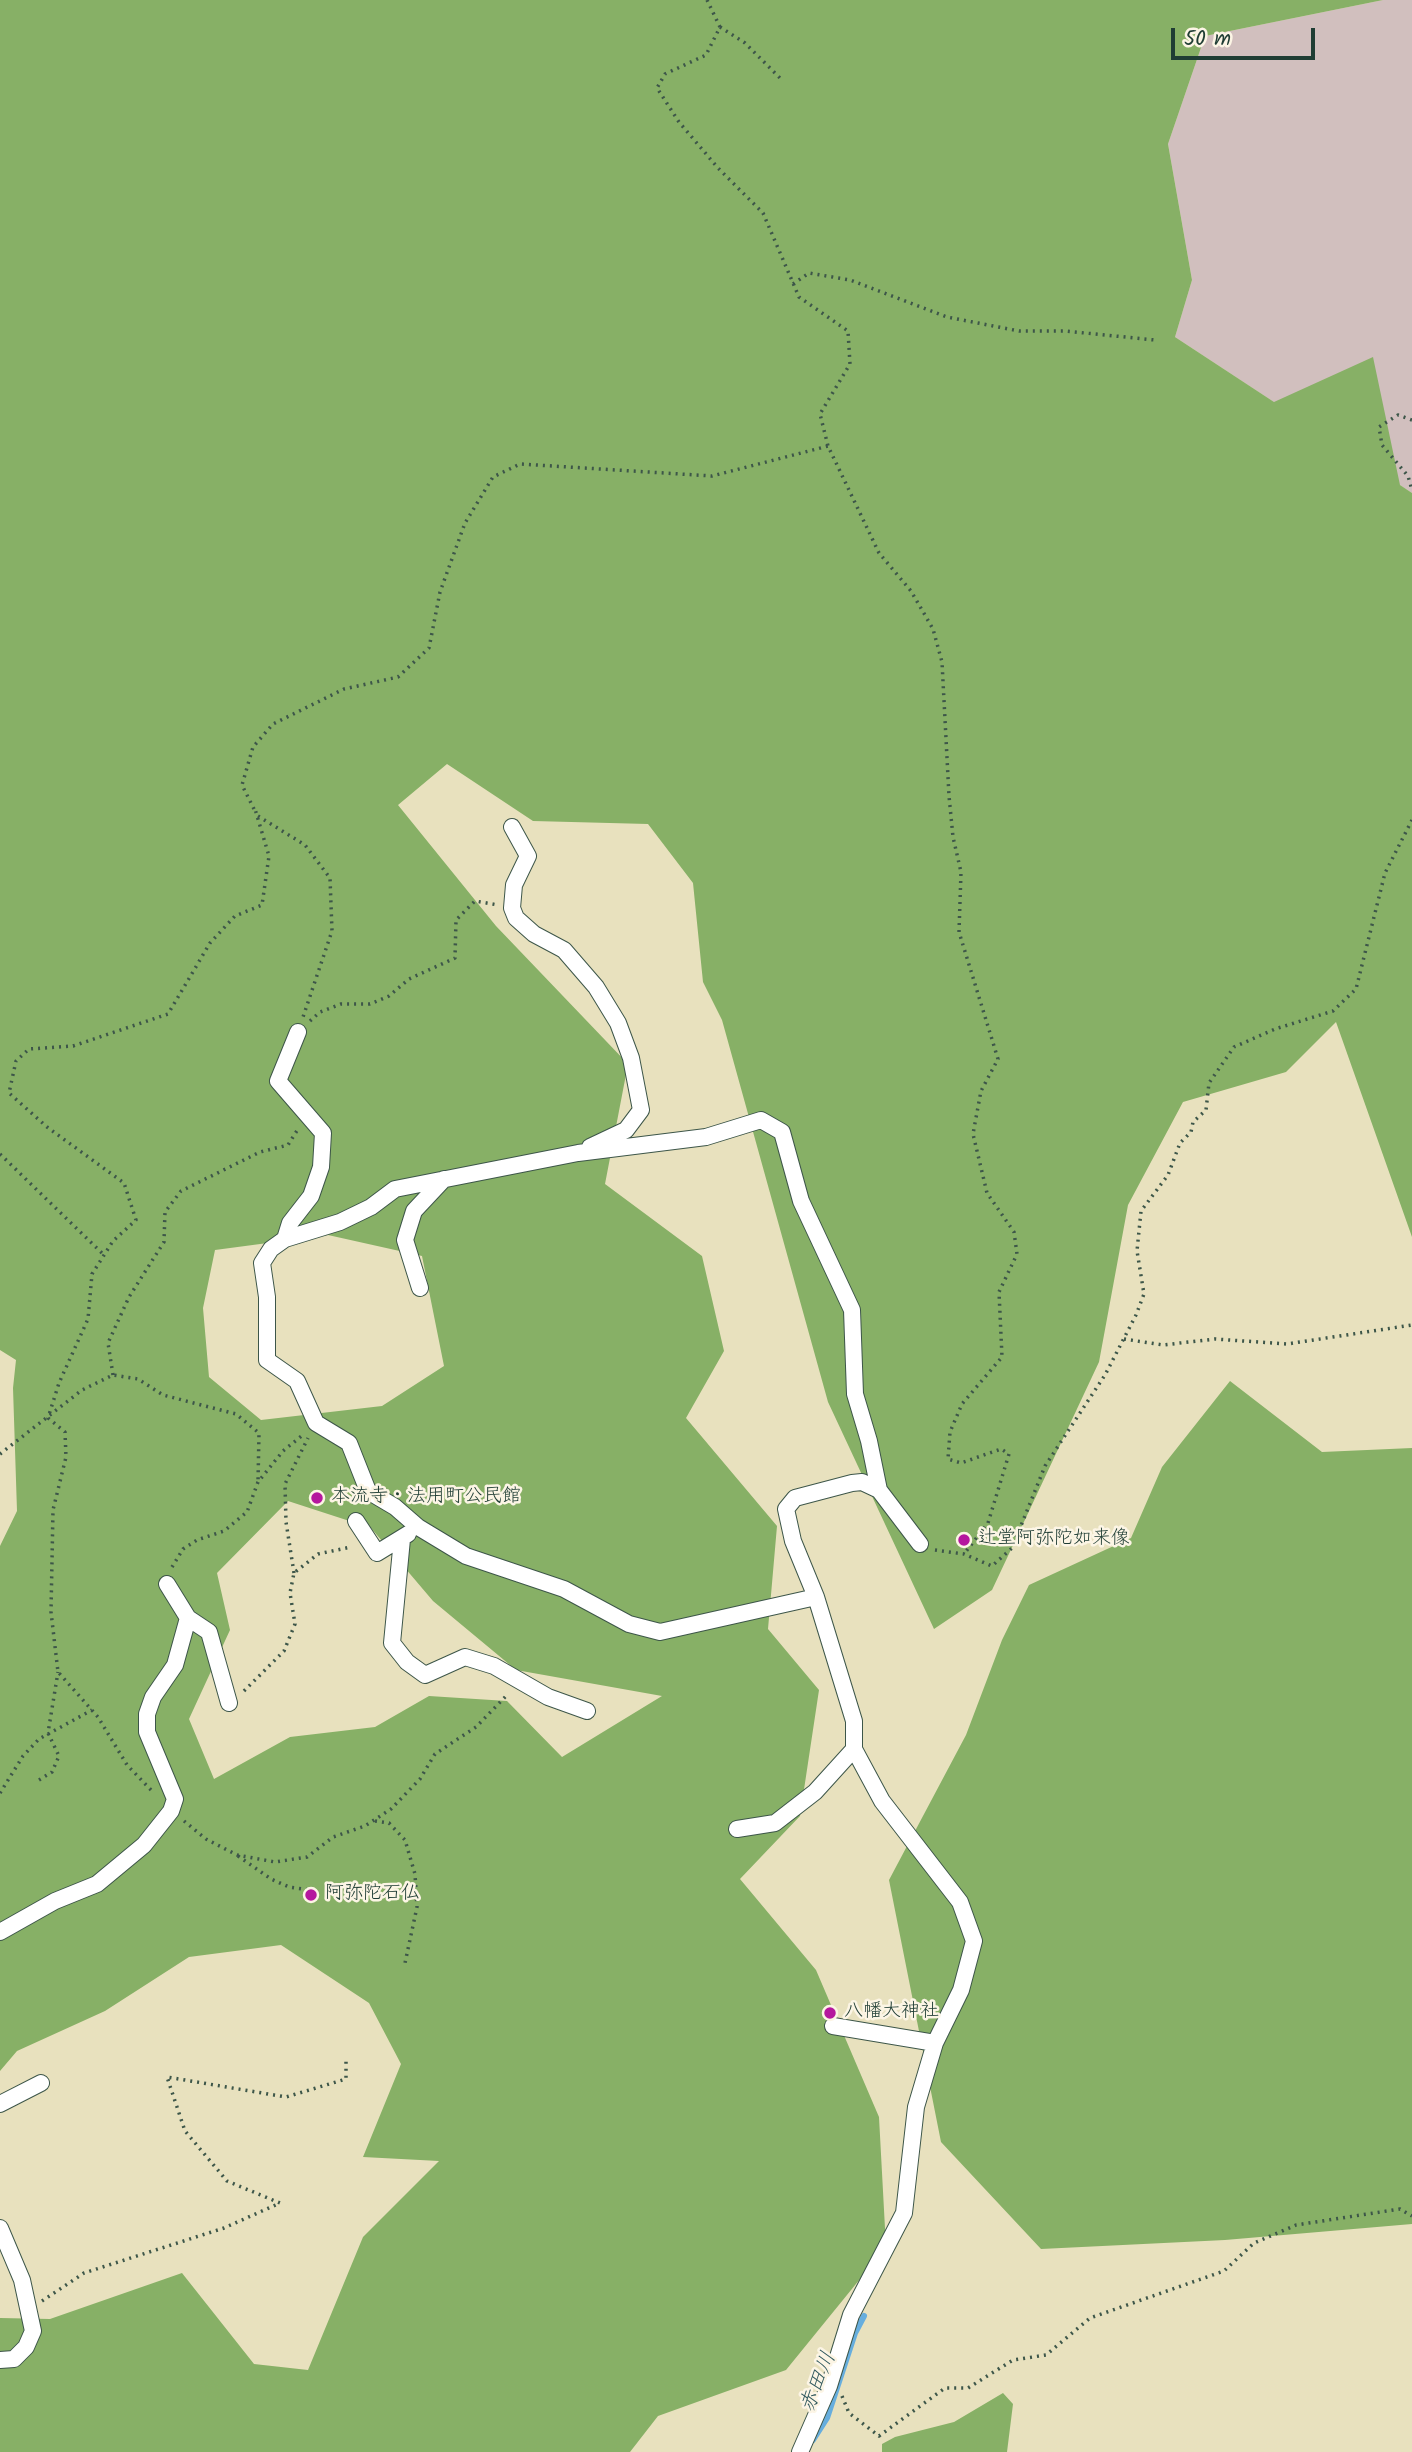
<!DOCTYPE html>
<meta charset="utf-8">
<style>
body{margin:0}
#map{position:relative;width:1412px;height:2452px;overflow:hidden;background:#e8e1be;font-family:Kalam,sans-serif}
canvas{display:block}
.scale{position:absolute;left:1171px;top:28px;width:144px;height:32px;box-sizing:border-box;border:4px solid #1f3d34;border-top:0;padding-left:9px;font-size:21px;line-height:24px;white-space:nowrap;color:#1f3d34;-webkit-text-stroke:5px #fcf5e5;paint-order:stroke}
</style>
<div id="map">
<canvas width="1412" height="2452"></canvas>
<div class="scale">50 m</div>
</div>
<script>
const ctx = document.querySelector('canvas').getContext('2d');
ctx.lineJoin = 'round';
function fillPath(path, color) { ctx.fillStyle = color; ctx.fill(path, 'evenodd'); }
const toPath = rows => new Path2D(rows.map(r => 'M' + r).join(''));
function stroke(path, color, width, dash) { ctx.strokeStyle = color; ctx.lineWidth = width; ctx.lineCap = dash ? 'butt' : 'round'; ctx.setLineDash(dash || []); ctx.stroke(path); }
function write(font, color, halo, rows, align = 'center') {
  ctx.font = font + ' Kalam,"Klee One",sans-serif'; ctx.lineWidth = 5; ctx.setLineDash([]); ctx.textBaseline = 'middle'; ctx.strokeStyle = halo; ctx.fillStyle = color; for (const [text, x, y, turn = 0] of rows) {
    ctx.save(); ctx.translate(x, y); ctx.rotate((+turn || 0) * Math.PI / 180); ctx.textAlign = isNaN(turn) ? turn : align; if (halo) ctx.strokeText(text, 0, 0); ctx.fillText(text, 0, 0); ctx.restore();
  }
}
const industrial = toPath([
 [1383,0,1412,0,1412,493,1175,337,1192,280,1168,144,1205,36]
]);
const forest = toPath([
 [0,0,1383,0,1205,36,1168,144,1192,280,1175,337,1274,402,1373,357,1400,485,1412,493,1412,1237,1336,1022,1286,1072,1183,1102,1128,1205,1099,1362,992,1590,934,1629,828,1402,722,1020,703,982,693,883,648,824,533,821,447,764,398,805,496,926,628,1064,605,1184,702,1256,724,1351,686,1418,777,1526,768,1629,819,1690,800,1816,740,1879,816,1970,879,2117,886,2247,786,2370,658,2416,630,2452,0,2452,0,2318,50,2319,182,2273,254,2364,308,2370,363,2237,439,2161,363,2157,401,2064,369,2003,281,1945,189,1957,105,2011,17,2051,0,2071,0,1546,17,1511,13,1388,16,1360,0,1350],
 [328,1235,422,1256,444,1366,382,1406,261,1420,209,1377,203,1308,215,1250],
 [288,1501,371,1528,433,1601,516,1670,662,1696,562,1757,507,1701,429,1696,375,1727,290,1737,214,1779,189,1719,230,1630,217,1573],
 [1230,1381,1322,1452,1412,1448,1412,2224,1225,2240,1041,2249,941,2142,889,1880,966,1735,1002,1640,1029,1585,1131,1538,1162,1467],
 [1003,2393,1013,2404,1007,2452,882,2452,882,2444,895,2437,954,2422]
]);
const stream = toPath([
 [813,2440,827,2418,855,2333,864,2316]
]);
const path = toPath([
 [707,0,720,27,706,55,665,74,657,88,679,122,718,168,763,213,799,297,848,331,850,364,820,414,828,446,879,553,911,591,933,629,942,662,949,796,953,837,961,872,959,932,998,1059,981,1091,973,1134,987,1193,1014,1232,1017,1254,999,1292,1002,1357,962,1404,950,1432,948,1459,961,1463,1001,1449,1009,1454,988,1523,964,1554],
 [720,27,745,43,780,78],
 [793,284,809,273,850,280,947,317,1019,331,1065,331,1155,340],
 [1412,420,1398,415,1379,427,1382,445,1408,476,1412,490],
 [254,809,242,785,253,747,273,724,344,689,398,677,429,648,440,592,465,523,493,477,520,464,712,476,828,446],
 [258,816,305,845,330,878,332,931,303,1017],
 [310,1021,320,1012,341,1004,370,1004,389,996,409,979,455,958,456,920,475,901,498,905],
 [0,1154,104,1255],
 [1124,1339,1163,1345,1215,1339,1287,1344,1412,1325],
 [113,1375,108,1343,129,1297,164,1242,165,1212,181,1191,260,1152,288,1145,298,1129],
 [0,1454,82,1390,113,1375,138,1379,163,1395,236,1414,259,1433,258,1482],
 [935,1550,964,1554,992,1566,1012,1548,1045,1466,1105,1375,1136,1315,1144,1294,1137,1251,1141,1211,1168,1175,1180,1143,1191,1132,1193,1122,1206,1110,1209,1083,1234,1047,1275,1029,1333,1011,1356,989,1385,873,1412,820],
 [172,1567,183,1549,197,1540,224,1531,247,1512,258,1482,283,1451,304,1434],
 [294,1573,286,1522,285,1484,308,1438],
 [244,1691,284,1651,295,1624,290,1593,294,1573,318,1554,351,1547],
 [39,1780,52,1772,59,1756,48,1733,58,1672],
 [151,1790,127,1765,98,1717,58,1672,51,1612,53,1510,66,1457,65,1432,48,1418,59,1383,88,1319,92,1274,113,1241,136,1220,124,1183,47,1127,9,1093,16,1061,29,1049,73,1046,168,1014,210,943,235,916,262,905,269,856,255,809],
 [0,1793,23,1756,39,1739,92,1710],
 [184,1821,206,1839,237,1855,275,1862,307,1857,333,1837,365,1826,391,1809,420,1779,435,1754,476,1727,508,1694],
 [375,1821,389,1823,405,1840,415,1874,417,1907,405,1963],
 [238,1856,271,1879,289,1887,317,1891],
 [42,2301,84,2273,224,2228,280,2203,227,2181,185,2131,167,2077,286,2097,346,2079,346,2061],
 [842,2396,849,2413,879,2436,945,2388,968,2388,1013,2360,1046,2355,1090,2318,1224,2271,1254,2243,1296,2225,1400,2209,1412,2216]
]);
const minor = toPath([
 [512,827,528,856,514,885,512,908,516,918,534,934,564,950,596,987,618,1023,631,1058,641,1110,626,1130,590,1147],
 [285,1239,290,1223,311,1196,321,1167,323,1133,278,1081,298,1032],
 [420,1288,405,1240,414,1211,444,1179],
 [356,1521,377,1553,408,1534],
 [402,1539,392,1643,407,1662,425,1675,465,1657,494,1666,548,1697,587,1711],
 [816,1597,660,1632,629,1624,564,1589,466,1556,418,1527,395,1507,368,1491,349,1443,316,1423,297,1381,267,1360,267,1297,262,1263,271,1249,285,1239,340,1222,371,1207,395,1189,578,1153,706,1137,761,1120,782,1132,801,1201,852,1310,855,1394,869,1441,879,1490,920,1544],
 [188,1618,209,1632,229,1703],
 [737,1829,775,1823,815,1792,854,1749],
 [0,1932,55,1901,97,1884,144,1845,171,1811,175,1799,147,1732,147,1714,153,1697,175,1665,188,1618,167,1584],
 [833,2026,935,2043],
 [0,2104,41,2083],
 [0,2228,22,2280,33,2331,26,2347,14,2359,0,2360],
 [800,2452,829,2386,851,2315,904,2213,916,2107,935,2043,961,1990,974,1941,960,1902,882,1801,854,1749,854,1721,816,1597,793,1541,786,1509,795,1498,852,1483,862,1482,879,1490]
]);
const markers = [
 [317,1498,7,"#b5179e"],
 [964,1540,7,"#b5179e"],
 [311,1895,7,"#b5179e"],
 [830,2013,7,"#b5179e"]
];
const poiNames = [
 ["本流寺・法用町公民館",331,1498],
 ["辻堂阿弥陀如来像",978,1540],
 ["阿弥陀石仏",325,1895],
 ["八幡大神社",844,2013]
];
const waterNames = [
 ["赤田川",820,2383,-68]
];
fillPath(industrial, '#d1bfbe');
fillPath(forest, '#87b066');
stroke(stream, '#67aede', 6);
stroke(minor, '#3d5649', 18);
stroke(path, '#3d5649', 3.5, [2, 5]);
stroke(minor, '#fff', 16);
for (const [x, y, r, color] of markers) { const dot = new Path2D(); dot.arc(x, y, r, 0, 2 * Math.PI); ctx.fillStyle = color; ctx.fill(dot); stroke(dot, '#fcf5e5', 2.5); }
write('19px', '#1f3d34', '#fcf5e5', poiNames, 'left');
write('italic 21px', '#31595e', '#fcf5e5', waterNames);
</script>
